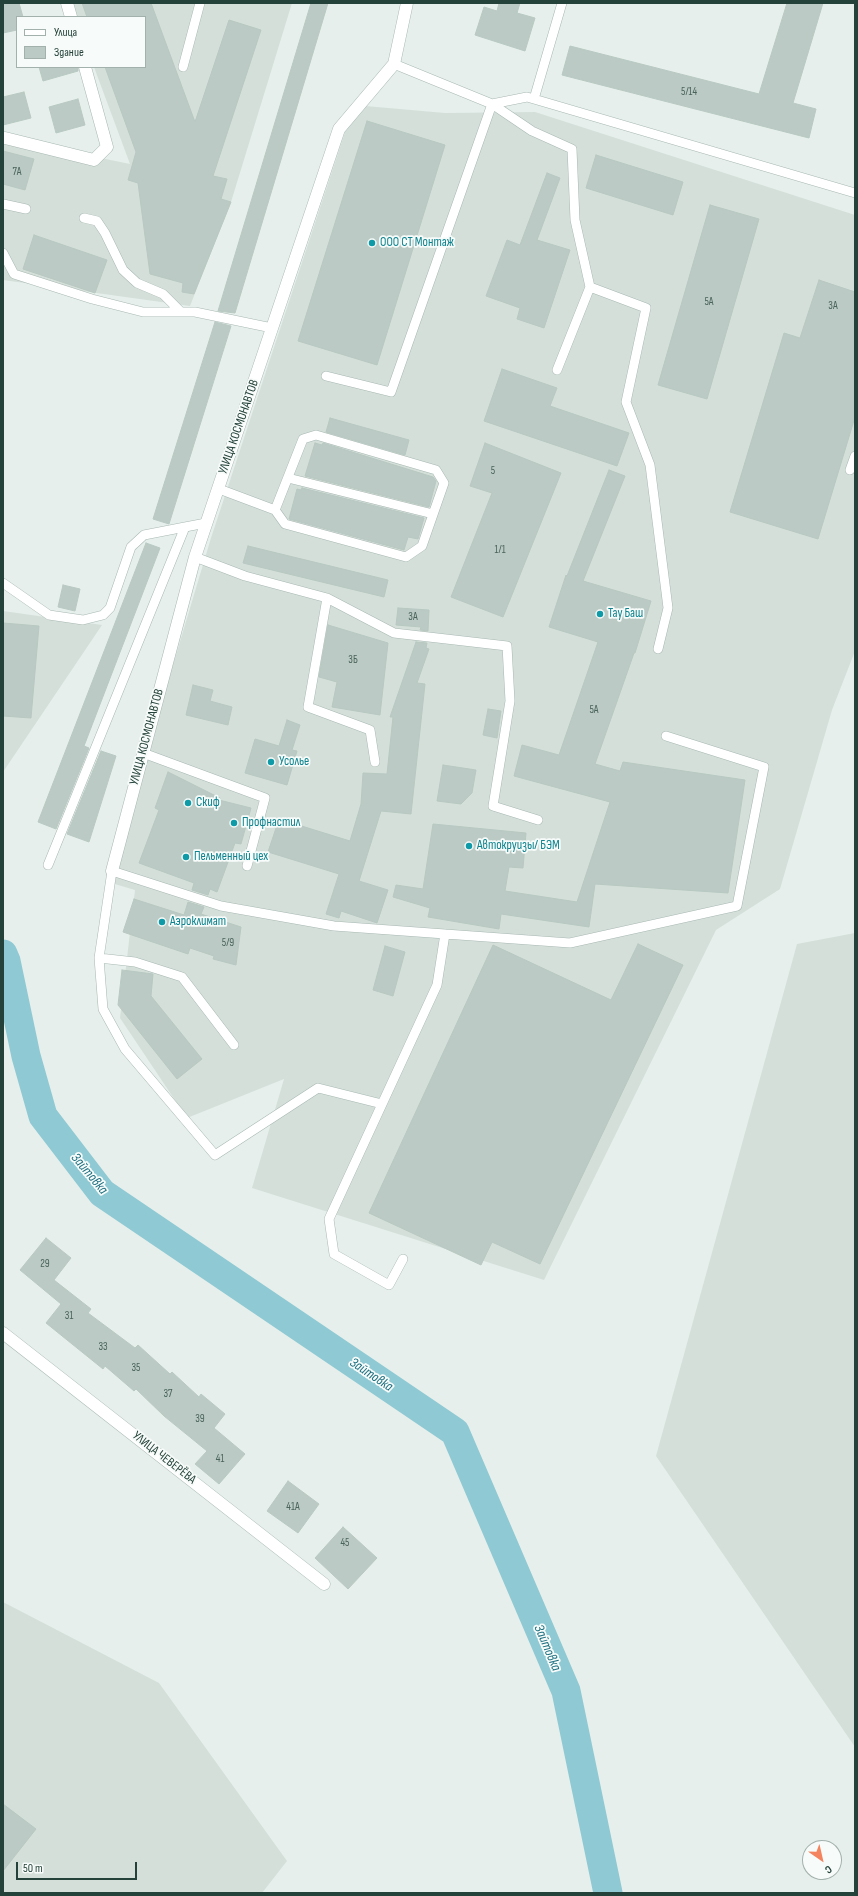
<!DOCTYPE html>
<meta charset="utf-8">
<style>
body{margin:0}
#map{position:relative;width:858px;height:1896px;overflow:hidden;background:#e6efeb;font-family:"Sofia Sans Condensed",sans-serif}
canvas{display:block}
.frame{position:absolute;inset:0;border:4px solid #24423a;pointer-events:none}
.legend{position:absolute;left:16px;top:16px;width:130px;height:52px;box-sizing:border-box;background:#f7fbf9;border:1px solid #a3b1ad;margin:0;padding:5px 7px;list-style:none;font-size:12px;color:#24423a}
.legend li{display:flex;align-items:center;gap:8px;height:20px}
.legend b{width:20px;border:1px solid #a3b1ad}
.north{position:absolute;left:802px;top:1840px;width:40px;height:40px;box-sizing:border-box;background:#f7fbf9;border:1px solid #a3b1ad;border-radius:50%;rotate:146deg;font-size:11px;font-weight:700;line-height:16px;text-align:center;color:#24423a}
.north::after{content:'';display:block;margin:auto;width:14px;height:18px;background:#f4845f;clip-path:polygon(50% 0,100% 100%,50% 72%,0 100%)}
.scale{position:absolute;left:16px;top:1862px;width:121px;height:18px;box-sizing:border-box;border:2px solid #24423a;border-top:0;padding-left:5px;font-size:12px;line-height:14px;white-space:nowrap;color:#24423a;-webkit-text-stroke:3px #f7fbf9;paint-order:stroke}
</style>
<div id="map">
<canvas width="858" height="1896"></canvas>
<div class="frame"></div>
<ul class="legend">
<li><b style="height:5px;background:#fff"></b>Улица</li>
<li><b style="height:11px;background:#bbcac4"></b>Здание</li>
</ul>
<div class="north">С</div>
<div class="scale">50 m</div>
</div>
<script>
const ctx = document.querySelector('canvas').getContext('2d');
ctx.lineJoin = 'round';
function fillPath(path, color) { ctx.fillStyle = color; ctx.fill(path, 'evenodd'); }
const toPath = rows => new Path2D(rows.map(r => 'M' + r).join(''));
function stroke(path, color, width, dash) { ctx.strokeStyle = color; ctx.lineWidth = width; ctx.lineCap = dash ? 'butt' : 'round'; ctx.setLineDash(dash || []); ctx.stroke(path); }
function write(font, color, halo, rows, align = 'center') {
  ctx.font = font + ' "Sofia Sans Condensed",sans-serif'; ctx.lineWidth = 3.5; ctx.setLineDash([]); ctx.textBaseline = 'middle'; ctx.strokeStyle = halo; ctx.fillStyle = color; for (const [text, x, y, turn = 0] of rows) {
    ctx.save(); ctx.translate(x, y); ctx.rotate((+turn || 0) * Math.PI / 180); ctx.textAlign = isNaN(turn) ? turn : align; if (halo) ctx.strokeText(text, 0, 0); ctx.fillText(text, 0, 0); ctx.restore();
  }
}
const built = toPath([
 [71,3,292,3,231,202,190,306,3,280,3,138,130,164,94,67,145,67,145,17,76,17],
 [354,105,445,113,535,112,855,215,855,651,832,710,780,889,716,930,544,1280,252,1188,284,1079,187,1118,120,1018,135,890,108,882,211,538],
 [3,611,102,625,3,772],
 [855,933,855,1747,656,1456,797,944],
 [3,1602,159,1683,287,1861,262,1893,3,1893]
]);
const river = toPath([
 [3,954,6,961,26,1056,43,1116,102,1193,455,1432,566,1691,608,1893]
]);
const building = toPath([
 [3,3,19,3,23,17,17,17,17,30,3,33,3,3],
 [82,3,151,3,195,122,229,20,261,30,213,176,227,179,221,199,231,202,194,294,182,292,183,283,150,274,138,183,128,180,136,152,105,67,145,67,145,17,87,17,82,3],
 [311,3,328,3,235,313,218,311,311,3],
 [499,3,520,3,517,13,535,18,525,51,475,35,484,7,497,11,499,3],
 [787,3,823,3,793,103,816,109,809,138,562,75,570,46,759,94,787,3],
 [39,67,78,67,78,71,43,81,39,67],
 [24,92,31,118,3,125,3,97,24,92],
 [78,99,85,125,56,133,49,107,78,99],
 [367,121,445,145,377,365,298,341,367,121],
 [3,151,34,159,25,190,3,184,3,151],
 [596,155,683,182,673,215,586,188,596,155],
 [547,173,560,178,537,240,570,250,544,328,517,319,520,308,486,296,507,240,520,245,547,173],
 [710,205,759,219,707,399,658,385,710,205],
 [34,235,107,260,95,293,23,269,34,235],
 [819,280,855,292,855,417,818,539,730,512,784,333,800,338,819,280],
 [215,322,231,326,169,524,153,519,215,322],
 [502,369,557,388,550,406,629,433,617,466,484,421,502,369],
 [330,418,409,440,405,455,326,432,330,418],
 [315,443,322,445,323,443,433,477,436,481,429,507,305,476,315,443],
 [485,443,561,473,503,617,451,597,492,493,470,486,485,443],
 [609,470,625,476,583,581,651,601,635,653,634,653,595,764,620,771,623,762,745,780,728,893,595,884,589,927,501,914,499,929,428,917,430,908,393,897,396,885,423,889,433,824,526,833,523,868,509,867,505,891,577,902,610,802,514,776,522,745,559,755,598,642,549,627,566,575,567,576,609,470],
 [302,488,424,518,418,539,408,537,404,550,289,519,297,489,301,490,302,488],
 [146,543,160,548,84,746,89,748,56,829,38,822,146,543],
 [248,546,388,580,384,597,243,563,248,546],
 [63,585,80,589,75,611,58,607,63,585],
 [398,608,429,610,428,631,420,630,421,627,396,625,398,608],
 [3,623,39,626,31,718,3,716,3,623],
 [328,625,388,643,380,715,332,707,337,682,319,677,328,625],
 [416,642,427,643,426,648,429,649,417,683,425,684,411,814,381,811,359,881,388,890,377,923,341,911,339,918,326,914,339,874,268,852,279,819,350,841,361,804,363,773,387,774,393,717,390,717,416,642],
 [193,685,213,690,210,701,232,707,228,725,186,715,193,685],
 [488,709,501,711,497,738,483,735,488,709],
 [287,720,300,725,292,750,297,751,287,785,245,773,255,739,279,746,287,720],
 [101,751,116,756,89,842,67,834,101,751],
 [443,765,476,770,472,793,461,804,437,801,443,765],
 [168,772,220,798,219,800,251,808,241,844,235,843,217,892,210,889,208,895,192,890,194,883,139,863,159,810,155,808,168,772],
 [134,899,184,915,188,902,204,907,201,914,241,927,236,965,213,959,214,956,190,948,188,954,123,932,134,899],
 [638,944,683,965,540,1264,492,1242,481,1265,369,1213,493,945,611,1000,638,944],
 [385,946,405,952,393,996,373,990,385,946],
 [122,970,153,974,151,996,202,1059,177,1079,118,1005,122,970],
 [46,1238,71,1258,54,1280,91,1309,88,1313,135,1348,138,1345,170,1374,172,1372,199,1397,201,1394,225,1414,214,1428,245,1454,219,1484,195,1464,207,1451,164,1416,136,1389,134,1391,105,1366,103,1369,46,1323,61,1304,20,1270,46,1238],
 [288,1481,319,1504,298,1533,267,1511,288,1481],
 [343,1527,377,1558,348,1589,315,1558,343,1527],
 [3,1804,36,1829,3,1871,3,1804]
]);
const lane = toPath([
 [394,64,492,104,527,97,855,193],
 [183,67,200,3],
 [534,99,562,3],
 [3,204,26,209],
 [84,218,97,221,105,233,123,270,137,283,163,294,181,312],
 [3,253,14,274,92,299,143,312,195,312,272,328],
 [590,287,646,308,626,402,650,465,668,608,658,649],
 [326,376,391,392,492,104,532,131,572,149,575,220,590,287,557,370],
 [850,470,855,456],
 [288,478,433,514],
 [219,489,275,510,285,524,406,557,422,546,444,483,436,470,316,435,303,439,275,510],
 [195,557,245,576,327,598,308,707,370,730,375,762],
 [3,583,49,615,83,620,103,615,110,608,131,547,144,535,185,527],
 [327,598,394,633,507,646,510,701,493,806,538,820],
 [143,753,265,798,247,866],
 [48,865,185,527,206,523],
 [99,958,135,962,182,977,234,1045],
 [382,1104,318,1088,215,1155,125,1049,103,1009,99,958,112,871,221,906,334,926,570,943,737,906,764,767,666,736],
 [403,1259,389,1285,334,1254,329,1219,437,985,445,934]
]);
const street = toPath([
 [67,3,71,17],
 [5,138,94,160,107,147,85,67],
 [112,871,195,557,339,129,394,64,407,3],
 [3,1333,324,1584]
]);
const markers = [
 [372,243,4,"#0f9aa8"],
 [600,614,4,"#0f9aa8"],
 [271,762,4,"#0f9aa8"],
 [188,803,4,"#0f9aa8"],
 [234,823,4,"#0f9aa8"],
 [469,846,4,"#0f9aa8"],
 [186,857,4,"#0f9aa8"],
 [162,922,4,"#0f9aa8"]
];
const numberNames = [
 ["5/14",689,92],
 ["7А",17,172],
 ["5А",709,302],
 ["3А",833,306],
 ["5",493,471],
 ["1/1",500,550],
 ["3А",413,617],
 ["3Б",353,660],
 ["5А",594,710],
 ["5/9",228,943],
 ["29",45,1264],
 ["31",69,1316],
 ["33",103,1347],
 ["35",136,1368],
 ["37",168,1394],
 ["39",200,1419],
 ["41",220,1459],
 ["41А",293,1507],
 ["45",345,1543]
];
const cultureNames = [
 ["ООО СТ Монтаж",380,243],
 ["Тау Баш",608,614],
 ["Усолье",279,762],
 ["Скиф",196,803],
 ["Профнастил",242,823],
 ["Автокруизы/ БЭМ",477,846],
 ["Пельменный цех",194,857],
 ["Аэроклимат",170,922]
];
const streetNames = [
 ["УЛИЦА КОСМОНАВТОВ",239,427,-71],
 ["УЛИЦА КОСМОНАВТОВ",147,737,-75],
 ["УЛИЦА ЧЕВЕРЁВА",164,1458,38]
];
const waterNames = [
 ["Зайтовка",89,1174,50],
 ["Зайтовка",371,1375,34],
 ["Зайтовка",547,1648,67]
];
fillPath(built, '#d4dfda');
stroke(river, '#8ec9d4', 29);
fillPath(building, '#bbcac4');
stroke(building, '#b8c9c2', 1);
stroke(lane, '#a8b8b2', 10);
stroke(street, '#a8b8b2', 13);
stroke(lane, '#fff', 9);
stroke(street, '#fff', 12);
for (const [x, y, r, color] of markers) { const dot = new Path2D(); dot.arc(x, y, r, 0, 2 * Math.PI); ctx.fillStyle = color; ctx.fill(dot); stroke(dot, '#f7fbf9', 1.5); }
write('11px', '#4a645c', null, numberNames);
write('13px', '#0d838f', '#f7fbf9', cultureNames, 'left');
write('13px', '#24423a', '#f7fbf9', streetNames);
write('italic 14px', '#1c6f80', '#f7fbf9', waterNames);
</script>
